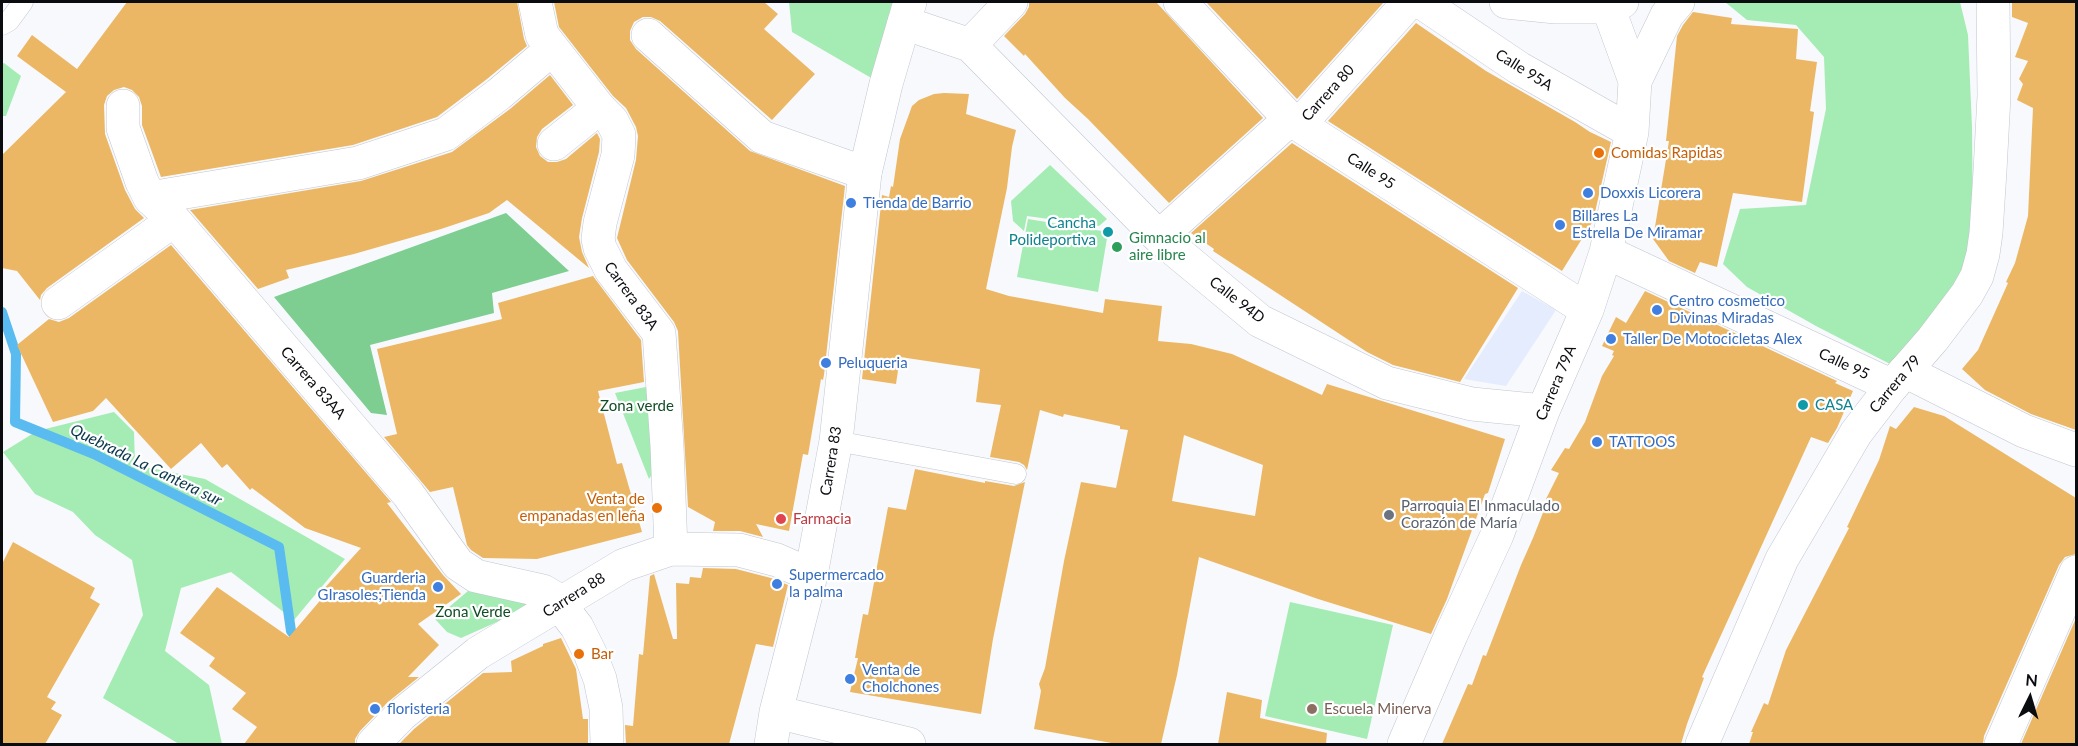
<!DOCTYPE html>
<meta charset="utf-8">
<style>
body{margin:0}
#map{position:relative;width:2078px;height:746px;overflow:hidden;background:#f7f9fd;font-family:Lato,sans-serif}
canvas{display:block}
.frame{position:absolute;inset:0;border:3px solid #0b0c10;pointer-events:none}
.north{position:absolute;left:2000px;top:668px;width:60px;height:60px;-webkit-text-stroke:4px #fff;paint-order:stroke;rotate:5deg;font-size:16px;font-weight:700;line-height:24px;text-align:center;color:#0b0c10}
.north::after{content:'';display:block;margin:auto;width:21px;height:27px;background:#0b0c10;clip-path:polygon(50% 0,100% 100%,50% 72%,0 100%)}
</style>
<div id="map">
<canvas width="2078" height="746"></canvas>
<div class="frame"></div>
<div class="north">N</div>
</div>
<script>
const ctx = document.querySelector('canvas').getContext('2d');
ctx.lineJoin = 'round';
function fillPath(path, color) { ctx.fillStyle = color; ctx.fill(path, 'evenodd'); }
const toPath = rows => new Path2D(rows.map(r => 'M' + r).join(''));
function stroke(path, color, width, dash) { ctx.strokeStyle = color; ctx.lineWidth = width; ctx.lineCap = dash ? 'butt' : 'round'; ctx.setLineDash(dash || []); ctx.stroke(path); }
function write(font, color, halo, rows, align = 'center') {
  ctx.font = font + ' Lato,sans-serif'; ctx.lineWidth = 4.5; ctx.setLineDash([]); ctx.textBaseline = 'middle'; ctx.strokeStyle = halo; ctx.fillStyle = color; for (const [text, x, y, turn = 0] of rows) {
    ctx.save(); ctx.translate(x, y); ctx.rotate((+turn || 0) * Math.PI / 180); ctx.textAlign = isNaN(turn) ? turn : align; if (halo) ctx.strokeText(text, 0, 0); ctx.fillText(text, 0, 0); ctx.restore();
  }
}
const built = toPath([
 [1522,291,1556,310,1506,386,1464,379]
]);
const green = toPath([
 [789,2,896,2,873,79,792,32],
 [1725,2,1960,2,1968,35,1972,127,1973,234,1957,285,1890,364,1816,326,1747,287,1723,264,1740,209,1806,205,1826,109,1824,57,1796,25,1747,20],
 [4,63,21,76,6,116,2,116,2,64],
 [1050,165,1107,219,1099,226,1027,216,1024,231,1013,221,1011,201],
 [1028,219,1108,232,1098,292,1017,277],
 [651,386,660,463,649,479,615,393],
 [114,412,134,432,135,465,205,479,345,559,294,620,231,572,181,588,165,651,209,685,222,744,179,744,103,698,143,615,132,560,95,535,73,512,35,494,3,452,37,431],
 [468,591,544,601,461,638,447,632,435,619],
 [1290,602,1393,625,1367,739,1265,716]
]);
const forest = toPath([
 [506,213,569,271,492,293,494,313,370,345,387,415,371,413,274,297]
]);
const stream = toPath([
 [2,312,16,354,15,422,94,454,279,547,291,631,296,637]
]);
const building = toPath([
 [127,2,517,2,524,39,527,46,487,79,437,117,353,145,161,177,142,125,142,106,139,97,132,90,124,87,114,90,107,96,104,105,105,134,125,190,135,209,144,218,47,288,41,295,40,300,17,271,2,268,2,155,66,92,17,56,32,35,77,69],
 [554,2,764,2,778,14,764,29,815,74,772,120,660,21,651,17,643,17,634,22,630,31,630,40,636,49,750,151,845,186,824,375,823,380,821,379,808,455,803,454,789,531,756,524,763,537,740,531,713,531,715,522,688,507,678,331,674,322,627,260,617,238,636,160,638,136,636,127,626,108,613,96,559,27],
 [1029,2,1156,2,1263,118,1169,203,1088,119,1065,98,1025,54,1024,56,1004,36,1025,14,1029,7],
 [1206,2,1384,2,1297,99],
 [2012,2,2076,2,2076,430,2031,414,1985,390,1962,369,1978,350,2008,283,2006,282,2015,263,2028,216,2033,108,2017,100,2023,84,2019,79,2028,61,2015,57,2028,23,2012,17],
 [1693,12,1732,18,1731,24,1798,29,1796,59,1817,62,1810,111,1814,112,1802,202,1733,193,1717,267,1700,262,1695,273,1669,261,1653,239,1669,141,1666,141,1677,36,1683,25],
 [1416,23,1486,71,1575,122,1590,132,1611,142,1593,221,1562,271,1328,121],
 [550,75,573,105,542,129,537,137,536,147,540,156,548,162,557,162,566,159,597,133,600,139,599,152,582,218,579,237,582,252,589,268,507,200,489,213,441,229,354,254,286,270,289,278,258,289,190,210,361,181,452,152,510,109],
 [944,93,969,94,966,114,1016,130,1012,147,1007,188,986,289,1009,296,1103,313,1105,299,1162,306,1158,341,1191,344,1232,354,1322,395,1327,384,1505,439,1488,493,1485,494,1447,599,1431,634,1318,599,1199,557,1177,675,1161,744,1117,744,1034,729,1041,691,1039,684,1045,668,1064,561,1081,482,1116,488,1128,430,1120,429,1120,426,1064,414,1063,417,1040,410,1027,470,1024,465,1019,462,990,457,1001,405,976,402,980,369,900,357,896,384,862,379,882,195,889,197,891,186,893,187,900,139,912,106,919,100,934,94],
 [1184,435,1263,465,1255,516,1172,501],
 [1292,143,1518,288,1460,382,1393,365,1367,352,1213,251,1214,249,1191,233],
 [171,245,391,502,387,503,443,575,461,594,418,624,439,645,408,677,419,677,388,702,360,731,355,739,355,744,244,744,257,727,232,709,246,693,209,666,215,658,180,633,217,587,289,637,324,596,320,593,361,548,305,528,252,488,250,490,227,464,222,468,201,443,171,469,106,398,93,411,53,422,17,345,49,319,59,322,69,318],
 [593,276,641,340,644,382,598,391,617,464,622,463,642,532,537,559,483,558,471,550,467,545,453,487,430,492,384,437,397,434,377,349,502,319,498,303],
 [1645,291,1837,381,1835,383,1853,391,1837,428,1828,443,1811,437,1702,677,1704,678,1687,724,1681,744,1442,744,1468,684,1472,685,1483,655,1486,656,1521,565,1533,538,1548,500,1546,499,1559,473,1551,470,1565,448,1569,449,1585,422,1602,376,1614,356,1612,355,1614,351,1602,346,1616,317,1626,323],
 [1914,407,1944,416,2076,498,2076,554,2065,557,2059,565,1984,736,1983,744,1749,744,1753,732,1751,732,1764,703,1768,705,1786,650,1849,528,1847,527,1879,460,1890,426,1896,429],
 [915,469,985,483,985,481,1014,486,1025,482,993,639,981,714,850,692,858,658,855,658,858,641,863,614,868,615,888,507,906,510],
 [13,542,95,588,90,598,100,604,47,697,56,702,51,709,62,715,45,744,2,744,2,564],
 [703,568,736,569,771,578,788,585,773,647,756,644,729,744,626,744,625,725,633,726,639,654,643,655,650,576,654,574,673,639,677,639,676,583,689,584,690,577,701,578],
 [2076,618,2076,744,2021,744],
 [561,638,576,669,583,719,588,719,588,744,399,744,414,729,483,673,512,672,511,661,543,646,543,644],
 [1227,692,1262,700,1260,718,1327,733,1326,744,1218,744]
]);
const lane = toPath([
 [2,25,9,21,23,2],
 [836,441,1016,474]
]);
const street = toPath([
 [535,2,542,35,599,108,612,121,619,135,618,155,600,223,598,239,600,248,611,270,659,333,667,446,671,549],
 [1180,2,1290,119,1587,310],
 [1421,2,1519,68,1632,132],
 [904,23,970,45,1159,237,1260,321,1387,383,1472,404,1543,411],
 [648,35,762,137,865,173],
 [970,45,1011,2],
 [123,106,123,128,142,182,150,198,174,220,408,494,458,564,476,576,543,591,553,597,560,605,577,627,590,653,600,679,606,708,607,744],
 [554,144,599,108],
 [150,198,358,163,446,134,499,94,552,49],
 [1159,237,1290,119,1299,125,1409,2],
 [1606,252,1892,386,1905,371,2024,431,2076,450],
 [58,303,174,220],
 [1404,744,1451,635,1497,535,1543,411,1587,310,1606,252,1632,132,1635,81,1608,7,1556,7,1506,2],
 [2001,744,2076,572]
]);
const secondary = toPath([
 [1604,2,1608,7,1622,2],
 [1635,81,1667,15,1678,2],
 [776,712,909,744],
 [373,744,401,715,478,653,624,565,671,549,739,550,777,560,811,575],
 [771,744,776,712,811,575,836,441,865,173,886,84,910,2],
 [1702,744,1782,559,1856,433,1892,386,1933,339,1967,294,1977,276,1983,254,1986,233,1990,171,1994,96,1993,2]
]);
const markers = [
 [1599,153,6,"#e8710a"],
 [1588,193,6,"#3f7fe0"],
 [851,203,6,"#3f7fe0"],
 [1560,225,6,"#3f7fe0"],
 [1108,232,6,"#0f9aa8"],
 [1117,247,6,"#2e9e5b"],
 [1657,310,6,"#3f7fe0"],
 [1611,339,6,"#3f7fe0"],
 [826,363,6,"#3f7fe0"],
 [1803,405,6,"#0f9aa8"],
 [1597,442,6,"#3f7fe0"],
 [657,508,6,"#e8710a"],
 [1389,515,6,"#6b7280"],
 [781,519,6,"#e0444e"],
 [777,584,6,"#3f7fe0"],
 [438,587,6,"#3f7fe0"],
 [579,654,6,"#e8710a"],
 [850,679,6,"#3f7fe0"],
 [375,709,6,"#3f7fe0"],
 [1312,709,6,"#8d6e63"]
];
const streetNames = [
 ["Calle 95A",1524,70,32],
 ["Carrera 80",1328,93,-48],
 ["Calle 95",1371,171,33],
 ["Carrera 83A",631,296,54],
 ["Calle 94D",1237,300,38],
 ["Calle 95",1844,364,25],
 ["Carrera 83AA",313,383,49],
 ["Carrera 79A",1556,383,-67],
 ["Carrera 79",1895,384,-50],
 ["Carrera 83",831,461,-81],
 ["Carrera 88",574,595,-32]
];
const foodNames = [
 ["Comidas Rapidas",1611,153],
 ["Venta de",645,499,"right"],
 ["empanadas en leña",645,516,"right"],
 ["Bar",591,654]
];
const shopNames = [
 ["Doxxis Licorera",1600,193],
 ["Tienda de Barrio",863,203],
 ["Billares La",1572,216],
 ["Estrella De Miramar",1572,233],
 ["Centro cosmetico",1669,301],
 ["Divinas Miradas",1669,318],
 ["Taller De Motocicletas Alex",1623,339],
 ["Peluqueria",838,363],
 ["TATTOOS",1609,442],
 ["Supermercado",789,575],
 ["la palma",789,592],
 ["Guarderia",426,578,"right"],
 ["GIrasoles;Tienda",426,595,"right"],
 ["Venta de",862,670],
 ["Cholchones",862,687],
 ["floristeria",387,709]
];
const cultureNames = [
 ["Cancha",1096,223],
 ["Polideportiva",1096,240],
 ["CASA",1815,405,"left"]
];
const leisureNames = [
 ["Gimnacio al",1129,238],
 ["aire libre",1129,255]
];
const parkNames = [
 ["Zona verde",637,406],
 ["Zona Verde",473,612]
];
const worshipNames = [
 ["Parroquia El Inmaculado",1401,506],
 ["Corazón de María",1401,523]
];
const healthNames = [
 ["Farmacia",793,519]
];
const educationNames = [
 ["Escuela Minerva",1324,709]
];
const waterNames = [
 ["Quebrada La Cantera sur",146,465,26]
];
fillPath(built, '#e5ecfd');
fillPath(green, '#a4ecb3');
fillPath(forest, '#7dce90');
stroke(stream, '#59bbef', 10);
fillPath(building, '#ecb764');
stroke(lane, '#c1c6cf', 21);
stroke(street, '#c1c6cf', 34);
stroke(secondary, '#c1c6cf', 34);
stroke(lane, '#fff', 20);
stroke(street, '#fff', 33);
stroke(secondary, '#fff', 33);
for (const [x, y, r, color] of markers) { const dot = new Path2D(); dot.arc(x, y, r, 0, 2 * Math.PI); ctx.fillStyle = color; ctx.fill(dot); stroke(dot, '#fff', 2); }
write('15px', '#0b0c10', '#fff', streetNames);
write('15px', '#c56008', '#fff', foodNames, 'left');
write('15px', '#366cbe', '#fff', shopNames, 'left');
write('15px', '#0d838f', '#fff', cultureNames, 'right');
write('15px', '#27864d', '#fff', leisureNames, 'left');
write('15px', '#104c24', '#fff', parkNames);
write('15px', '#5b616d', '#fff', worshipNames, 'left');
write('15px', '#be3a42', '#fff', healthNames, 'left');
write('15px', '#785e54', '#fff', educationNames, 'left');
write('italic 16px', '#0d394e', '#fff', waterNames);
</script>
